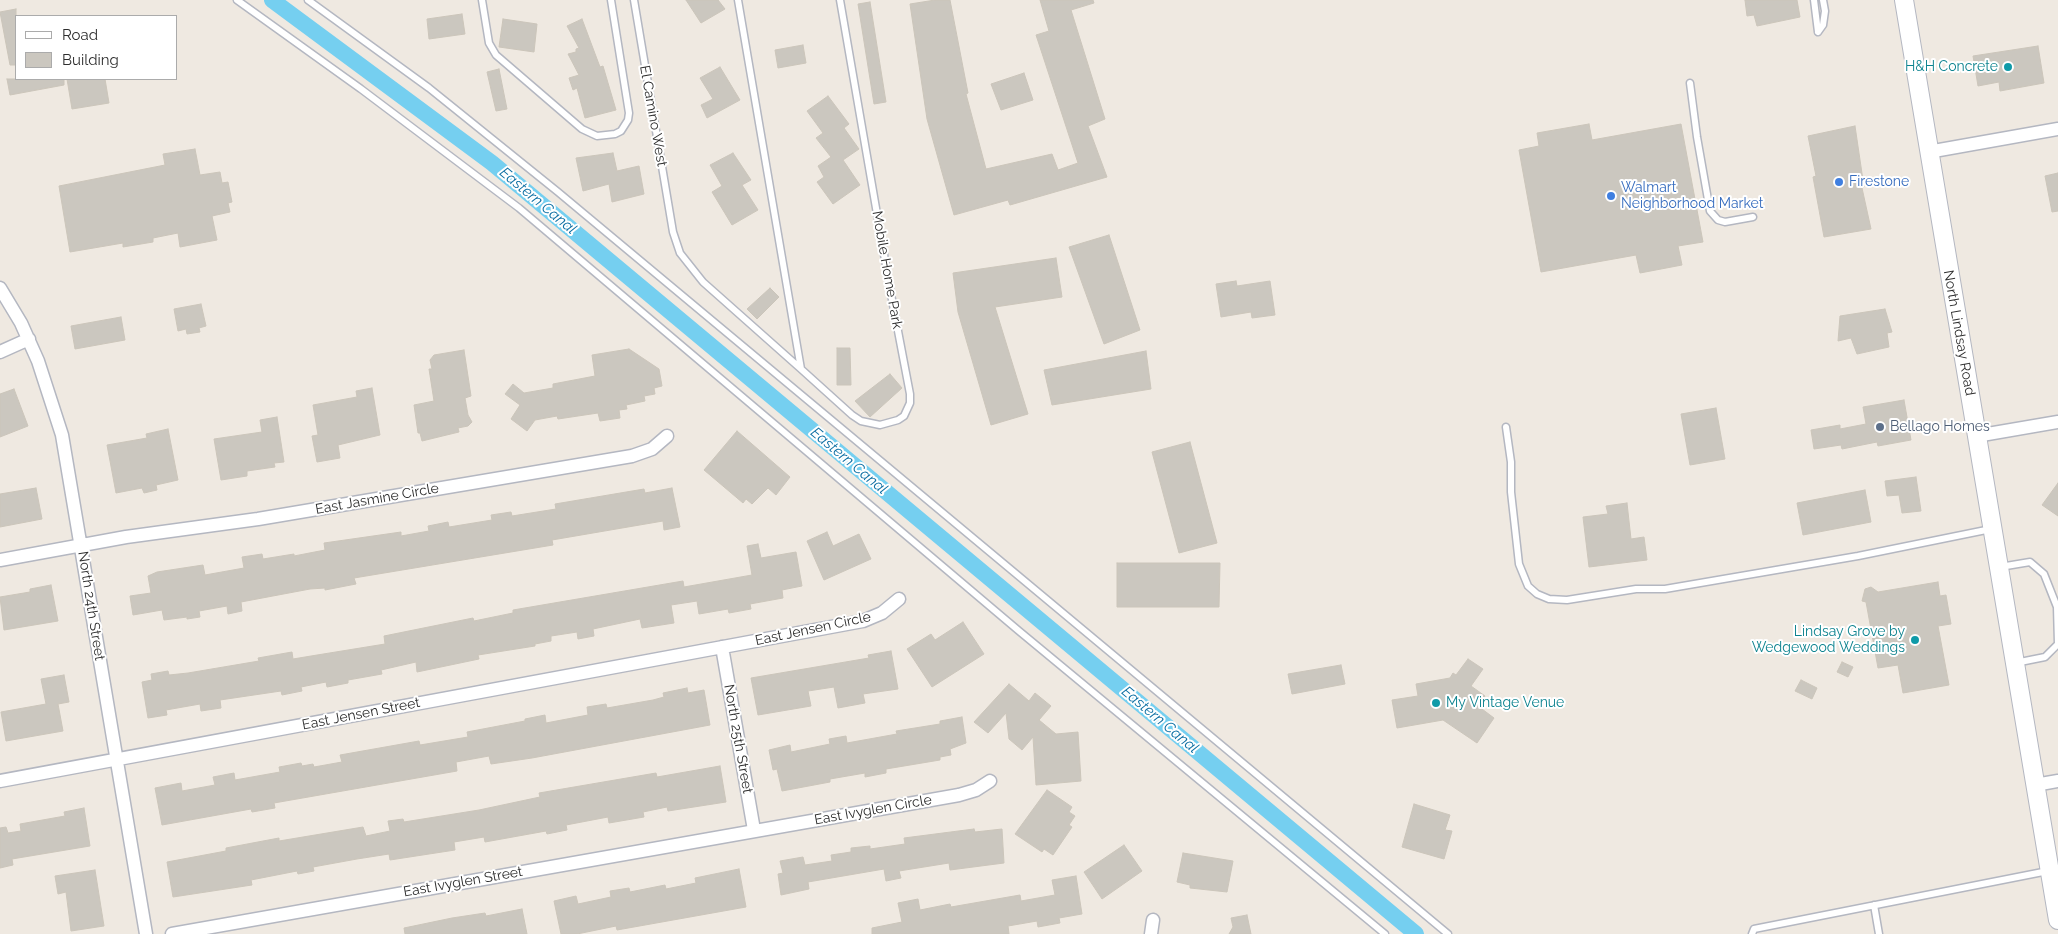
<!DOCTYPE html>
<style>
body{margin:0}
#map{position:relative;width:2058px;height:934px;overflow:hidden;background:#efe9e1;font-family:Raleway,sans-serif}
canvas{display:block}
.legend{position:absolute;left:15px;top:15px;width:162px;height:65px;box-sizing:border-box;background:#fff;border:1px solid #ababab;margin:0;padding:6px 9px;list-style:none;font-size:15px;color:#2e2e2e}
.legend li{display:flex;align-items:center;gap:10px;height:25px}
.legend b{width:25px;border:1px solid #ababab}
</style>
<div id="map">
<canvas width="2058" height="934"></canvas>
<ul class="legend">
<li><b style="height:6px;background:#fff"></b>Road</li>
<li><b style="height:14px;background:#cbc7bf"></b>Building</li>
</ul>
</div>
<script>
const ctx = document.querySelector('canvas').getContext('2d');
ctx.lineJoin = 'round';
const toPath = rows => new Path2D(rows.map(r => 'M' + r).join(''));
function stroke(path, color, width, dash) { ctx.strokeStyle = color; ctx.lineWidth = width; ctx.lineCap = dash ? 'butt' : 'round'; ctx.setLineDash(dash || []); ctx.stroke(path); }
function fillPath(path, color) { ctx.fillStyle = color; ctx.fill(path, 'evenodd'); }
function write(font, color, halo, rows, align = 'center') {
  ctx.font = font + ' Raleway,sans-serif'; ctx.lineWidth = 4; ctx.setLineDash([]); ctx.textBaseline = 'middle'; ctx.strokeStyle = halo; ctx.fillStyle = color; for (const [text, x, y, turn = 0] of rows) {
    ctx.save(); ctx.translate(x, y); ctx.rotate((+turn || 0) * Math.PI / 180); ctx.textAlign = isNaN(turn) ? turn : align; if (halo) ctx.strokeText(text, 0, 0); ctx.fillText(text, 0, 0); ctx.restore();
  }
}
const canal = toPath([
 [272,0,492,163,1416,934]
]);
const building = toPath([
 [686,0,718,0,725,9,701,23,686,0],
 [935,0,950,0,968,93,966,94,986,169,1052,154,1058,170,1078,163,1036,35,1049,31,1040,0,1093,0,1094,3,1071,10,1105,119,1088,126,1107,177,1010,205,1008,200,954,215,927,119,910,4,935,0],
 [1745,0,1797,0,1800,17,1757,26,1754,15,1747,16,1745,0],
 [870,2,886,102,874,104,858,4,870,2],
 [16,9,16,65,10,65,0,12,16,9],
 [462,14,465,34,429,39,427,19,462,14],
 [503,19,537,24,534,52,499,47,503,19],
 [582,19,600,67,603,66,616,110,585,118,577,88,573,90,569,78,579,75,568,54,576,52,576,49,579,48,567,26,582,19],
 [803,45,806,63,778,68,775,50,803,45],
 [2038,46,2044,83,2000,91,1999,82,1978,86,1973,56,2038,46],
 [720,67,740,100,707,118,701,105,713,99,700,78,720,67],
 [499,69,507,109,496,111,487,72,499,69],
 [1024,73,1033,100,1001,110,991,84,1024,73],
 [7,79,64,79,64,85,10,95,7,79],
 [67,79,105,79,109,103,72,109,67,79],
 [828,96,849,124,844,128,859,149,843,160,860,185,833,204,817,182,824,177,818,166,831,157,816,138,823,133,807,111,828,96],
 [1589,124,1592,140,1681,124,1703,242,1678,246,1682,265,1640,273,1636,255,1541,272,1519,150,1539,146,1537,133,1589,124],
 [1855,126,1864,187,1862,188,1871,229,1824,237,1813,177,1816,176,1808,136,1855,126],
 [195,149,200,175,220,172,222,183,228,182,232,202,228,203,230,212,212,216,217,240,180,247,178,233,153,238,153,242,123,247,123,243,70,252,59,186,165,165,163,154,195,149],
 [613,153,617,171,639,166,644,194,612,202,609,184,583,191,576,158,613,153],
 [733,153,751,180,742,185,758,210,732,225,712,192,722,186,710,165,733,153],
 [2058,173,2058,211,2052,212,2045,176,2058,173],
 [1109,235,1140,330,1104,344,1069,247,1109,235],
 [1056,258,1062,297,995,307,1028,414,991,425,958,312,953,273,1056,258],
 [1236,281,1237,286,1270,281,1275,315,1252,318,1251,312,1221,317,1216,284,1236,281],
 [770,288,779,297,757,319,747,309,770,288],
 [201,304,206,326,199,328,200,332,187,334,186,329,178,331,174,309,201,304],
 [1885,309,1892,332,1887,333,1889,347,1857,354,1851,338,1838,341,1840,316,1885,309],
 [121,317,125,340,75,349,71,326,121,317],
 [837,348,850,348,851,385,837,385,837,348],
 [629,349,659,369,662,386,654,388,655,394,644,396,645,401,626,405,627,409,619,410,620,418,600,421,598,413,558,419,557,416,535,420,527,431,511,419,520,405,505,394,513,384,524,393,553,388,553,384,595,376,592,355,629,349],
 [464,350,471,396,465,398,468,415,472,422,468,426,458,428,459,432,422,441,420,433,418,433,414,405,434,401,429,369,432,369,430,360,434,355,464,350],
 [1146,351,1151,389,1052,405,1044,370,1146,351],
 [890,374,902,388,870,417,855,401,890,374],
 [372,388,380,435,338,445,340,458,317,462,312,436,318,435,313,405,357,397,356,391,372,388],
 [14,389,28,426,0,437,0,394,14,389],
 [1904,400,1911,440,1878,446,1877,442,1842,449,1841,445,1814,449,1811,430,1840,425,1840,429,1866,424,1863,407,1904,400],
 [1716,408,1725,459,1690,465,1681,414,1716,408],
 [277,417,284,462,274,463,275,467,247,471,247,476,221,480,214,439,262,432,260,420,277,417],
 [168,429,178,480,156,485,157,490,144,493,142,488,116,493,107,445,147,438,146,434,168,429],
 [737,431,790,477,776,495,768,488,752,504,746,499,743,503,704,470,737,431],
 [1190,442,1217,543,1179,553,1152,452,1190,442],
 [1916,477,1921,511,1902,513,1899,495,1887,496,1885,481,1916,477],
 [2058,483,2058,516,2042,505,2058,483],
 [36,488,42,519,0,527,0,494,36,488],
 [672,488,680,527,664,530,663,521,552,540,553,545,354,578,356,584,325,590,325,588,310,589,241,602,242,611,228,614,227,606,199,611,200,617,187,619,187,617,164,620,162,610,133,615,130,596,151,593,148,576,157,572,203,565,205,575,244,568,242,557,262,554,263,559,294,554,294,556,325,550,324,543,401,532,401,536,429,531,428,526,448,522,449,527,492,520,491,515,511,512,512,516,556,509,555,504,644,489,645,493,672,488],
 [1865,490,1871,522,1803,535,1797,503,1865,490],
 [1627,503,1631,539,1644,537,1647,560,1589,567,1583,517,1608,514,1606,506,1627,503],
 [827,532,833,546,859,534,871,559,824,580,807,541,827,532],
 [758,544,761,558,796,552,802,586,782,590,783,598,750,604,751,609,729,613,728,609,699,614,697,601,671,605,674,623,642,628,640,619,593,629,594,636,578,639,577,632,551,636,551,641,535,644,535,646,478,655,479,659,417,672,416,662,381,670,382,674,348,680,348,683,327,687,326,682,301,687,302,691,282,695,281,691,220,700,221,708,201,711,200,704,166,710,167,715,148,718,142,682,152,680,151,674,168,671,169,675,188,673,259,661,258,658,292,652,293,659,311,656,385,644,384,636,473,618,474,621,513,613,513,610,683,581,684,587,752,575,747,546,758,544],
 [1117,563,1220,563,1219,607,1117,607,1117,563],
 [1938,582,1940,596,1946,595,1951,624,1938,626,1949,685,1903,693,1898,665,1878,668,1866,602,1862,601,1865,589,1871,587,1878,592,1938,582],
 [51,585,58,621,4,630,0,597,30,592,30,589,51,585],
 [963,622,984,654,932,687,907,649,931,634,935,640,963,622],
 [891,651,898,689,863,694,865,703,838,708,834,687,808,691,811,706,758,715,751,678,869,658,868,655,891,651],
 [1468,659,1483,669,1471,686,1485,696,1478,706,1494,718,1477,743,1443,720,1397,728,1392,700,1418,696,1416,684,1450,678,1453,673,1456,675,1468,659],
 [1842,662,1853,667,1848,677,1837,672,1842,662],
 [1341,665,1345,684,1292,694,1288,674,1341,665],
 [64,675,69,702,58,704,63,731,6,741,1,712,46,704,41,679,64,675],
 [1801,680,1817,688,1812,699,1795,691,1801,680],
 [1009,684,1029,701,1035,693,1051,706,1039,720,1056,734,1078,732,1081,781,1036,785,1033,737,1022,750,1009,739,1006,713,988,733,974,722,1009,684],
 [687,688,688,693,704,690,710,725,532,758,491,764,489,756,456,762,457,771,274,803,275,808,252,812,251,809,162,825,155,788,181,783,182,791,215,785,213,777,234,773,235,780,280,772,279,767,301,763,302,766,313,764,314,767,342,762,340,755,419,741,420,745,468,737,467,732,525,721,525,719,545,715,546,723,588,715,587,707,606,704,607,708,653,700,664,697,663,693,687,688],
 [962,717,966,743,950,749,951,755,940,757,940,760,886,769,886,773,865,777,865,773,830,779,830,782,782,791,777,769,773,770,769,750,790,745,791,752,830,744,829,739,846,736,847,743,897,734,896,731,940,724,940,721,962,717],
 [720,766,726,802,668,811,667,807,643,812,644,817,609,823,608,817,566,825,567,830,547,834,546,831,485,842,484,837,454,842,455,850,390,860,389,854,357,859,313,867,314,871,298,874,297,871,251,880,252,885,173,897,167,862,226,851,226,848,279,838,279,841,363,827,366,836,390,831,388,821,403,819,404,822,479,810,540,797,539,793,656,773,657,777,720,766],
 [1047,790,1072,807,1069,812,1075,816,1069,825,1072,827,1053,855,1044,849,1042,852,1015,834,1047,790],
 [1414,804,1450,815,1445,830,1452,831,1444,859,1402,847,1414,804],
 [84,808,90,846,12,859,13,865,0,868,0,828,6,827,8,833,21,831,20,824,65,816,64,812,84,808],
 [974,829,975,832,1002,829,1004,863,950,870,949,863,899,871,901,878,886,881,884,869,808,882,809,889,781,895,778,874,783,873,780,861,803,857,805,865,832,861,831,855,851,852,851,848,870,846,870,849,905,844,904,838,974,829],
 [1124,845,1142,871,1102,899,1084,872,1124,845],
 [1183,853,1233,861,1227,892,1190,888,1190,885,1177,882,1183,853],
 [739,869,746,907,617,930,616,926,577,934,561,934,554,901,576,896,578,904,611,897,610,891,629,888,630,892,665,885,666,889,696,883,695,878,739,869],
 [95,870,104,926,71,931,66,892,58,894,55,876,95,870],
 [1076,876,1082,914,1059,918,1060,923,1038,927,1037,921,1008,926,1009,934,872,934,872,928,902,922,898,903,918,899,920,910,950,904,951,907,1020,895,1021,901,1055,895,1052,880,1076,876],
 [522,909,527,934,405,934,404,928,452,918,485,913,486,916,522,909],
 [1247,915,1251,934,1229,934,1233,927,1231,918,1247,915]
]);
const lane = toPath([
 [237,0,361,89,519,208,1019,631,1385,934],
 [308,0,429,88,558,192,1448,934],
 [482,0,489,43,496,55,582,129,597,136,615,134,621,131,628,120,629,113,611,0],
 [634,0,673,232,680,253,703,282,801,369],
 [738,0,801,369,852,415,861,421,880,425,898,420,904,416,910,403,910,394,890,289,840,0],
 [1814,0,1818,32],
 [1818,32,1823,25,1825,11,1823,0],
 [1690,83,1697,137,1710,211,1718,220,1725,222,1753,217],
 [1506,427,1511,462,1511,492,1519,564,1528,586,1537,594,1549,599,1567,600,1636,589,1665,589,1858,556,1991,529],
 [2000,567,2030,562,2044,574,2057,607,2058,644],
 [2015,663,2045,657,2058,644],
 [1874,905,1879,934],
 [1752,934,1754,929,2048,871]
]);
const street = toPath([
 [1928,152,2058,129],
 [0,288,21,323,38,361,62,435,146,934],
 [0,352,29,339],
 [1976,436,2058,422],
 [0,560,126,537,258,519,632,456,652,449,667,436],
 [722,647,754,830],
 [0,781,863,621,882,613,899,599],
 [2035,785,2058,781],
 [172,934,959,795,976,790,990,781],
 [1151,934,1153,920]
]);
const secondary = toPath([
 [1904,0,2058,920]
]);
const markers = [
 [2008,67,5,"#0f9aa8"],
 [1839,182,5,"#3f7fe0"],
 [1611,196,5,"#3f7fe0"],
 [1880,427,5,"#5c6f8a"],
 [1915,640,5,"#0f9aa8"],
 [1436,703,5,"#0f9aa8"]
];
const cultureNames = [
 ["H&H Concrete",1998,67],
 ["Lindsay Grove by",1905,632],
 ["Wedgewood Weddings",1905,648],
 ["My Vintage Venue",1446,703,"left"]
];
const streetNames = [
 ["El Camino West",653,116,80],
 ["Mobile Home Park",887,270,80],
 ["North Lindsay Road",1959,333,80],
 ["East Jasmine Circle",377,499,-10],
 ["North 24th Street",91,606,81],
 ["East Jensen Circle",813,629,-12],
 ["East Jensen Street",361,714,-11],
 ["North 25th Street",738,739,80],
 ["East Ivyglen Circle",873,810,-10],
 ["East Ivyglen Street",463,882,-10]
];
const shopNames = [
 ["Firestone",1849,182],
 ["Walmart",1621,188],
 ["Neighborhood Market",1621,204]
];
const serviceNames = [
 ["Bellago Homes",1890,427]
];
const waterNames = [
 ["Eastern Canal",538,201,40],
 ["Eastern Canal",849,461,40],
 ["Eastern Canal",1160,720,40]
];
stroke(canal, '#75cff0', 16);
fillPath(building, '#cbc7bf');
stroke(building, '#cbc5ba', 1);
stroke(lane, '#b4b7c1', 9);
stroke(street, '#b4b7c1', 15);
stroke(secondary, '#b4b7c1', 20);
stroke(lane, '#fff', 6);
stroke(street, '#fff', 12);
stroke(secondary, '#fff', 18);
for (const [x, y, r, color] of markers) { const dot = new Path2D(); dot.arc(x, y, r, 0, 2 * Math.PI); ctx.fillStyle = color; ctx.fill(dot); stroke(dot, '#fff', 2); }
write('14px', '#0d838f', '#fff', cultureNames, 'right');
write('14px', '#2e2e2e', '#fff', streetNames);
write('14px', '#366cbe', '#fff', shopNames, 'left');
write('14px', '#4e5e75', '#fff', serviceNames, 'left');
write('italic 15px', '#0d6fa3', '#fff', waterNames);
</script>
